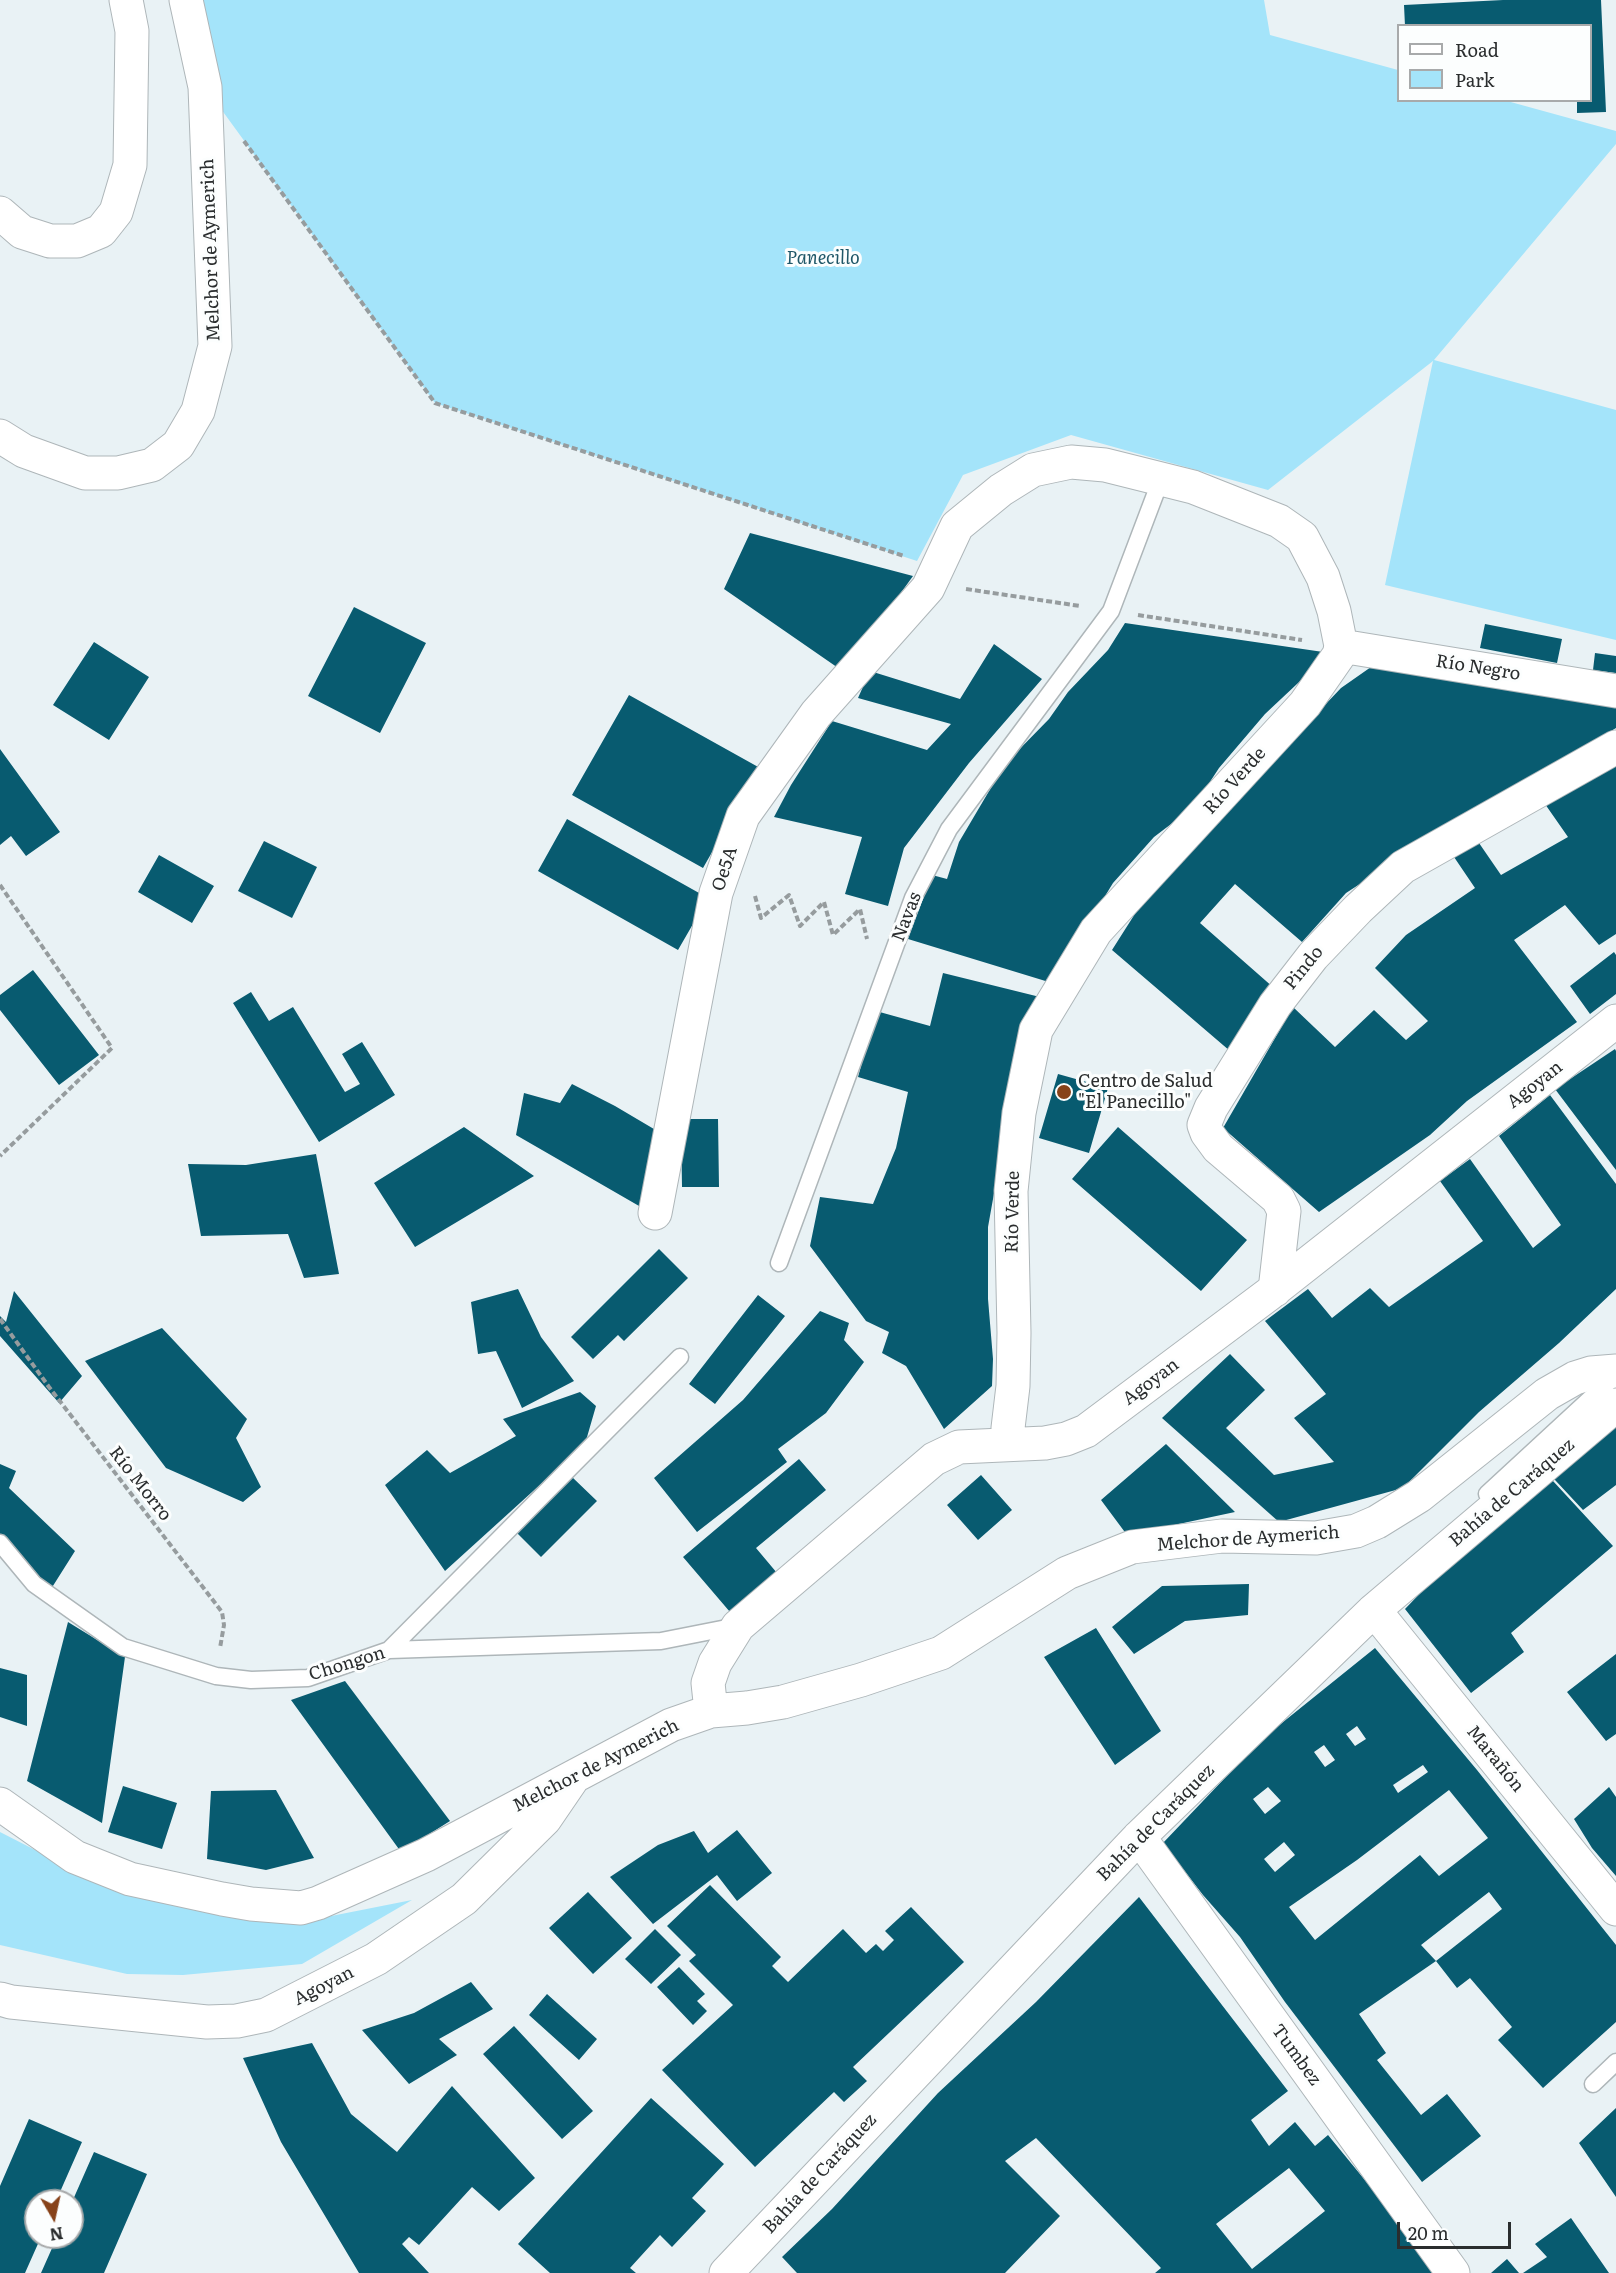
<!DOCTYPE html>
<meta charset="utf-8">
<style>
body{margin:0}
#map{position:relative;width:1616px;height:2273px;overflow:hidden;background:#e9f2f5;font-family:Literata,serif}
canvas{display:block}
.legend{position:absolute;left:1397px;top:24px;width:195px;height:78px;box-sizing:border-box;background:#fcfefe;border:2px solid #a8aaab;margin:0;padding:8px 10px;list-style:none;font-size:18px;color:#2a2d2e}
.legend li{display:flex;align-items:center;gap:12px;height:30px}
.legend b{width:30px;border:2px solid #a8aaab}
.north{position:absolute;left:24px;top:2189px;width:60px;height:60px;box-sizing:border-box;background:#fcfefe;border:2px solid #a8aaab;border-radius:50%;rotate:171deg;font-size:16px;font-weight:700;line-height:24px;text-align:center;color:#2a2d2e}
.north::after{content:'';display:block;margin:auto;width:21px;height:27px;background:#874219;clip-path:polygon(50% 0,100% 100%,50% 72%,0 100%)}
.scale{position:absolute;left:1397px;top:2222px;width:114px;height:27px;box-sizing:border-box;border:3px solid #2a2d2e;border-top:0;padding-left:8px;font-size:18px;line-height:21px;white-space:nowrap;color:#2a2d2e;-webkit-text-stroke:4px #fcfefe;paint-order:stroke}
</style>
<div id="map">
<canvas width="1616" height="2273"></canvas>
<ul class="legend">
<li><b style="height:8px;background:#fff"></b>Road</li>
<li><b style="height:16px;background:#a4e4fa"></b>Park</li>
</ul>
<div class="north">N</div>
<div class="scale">20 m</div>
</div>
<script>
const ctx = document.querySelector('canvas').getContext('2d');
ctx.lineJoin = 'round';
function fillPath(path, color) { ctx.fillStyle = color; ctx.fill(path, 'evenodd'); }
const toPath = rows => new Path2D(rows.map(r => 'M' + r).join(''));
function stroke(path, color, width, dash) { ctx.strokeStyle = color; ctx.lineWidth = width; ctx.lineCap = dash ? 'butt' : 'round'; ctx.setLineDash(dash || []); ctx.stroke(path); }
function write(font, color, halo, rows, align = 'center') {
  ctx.font = font + ' Literata,serif'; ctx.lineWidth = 6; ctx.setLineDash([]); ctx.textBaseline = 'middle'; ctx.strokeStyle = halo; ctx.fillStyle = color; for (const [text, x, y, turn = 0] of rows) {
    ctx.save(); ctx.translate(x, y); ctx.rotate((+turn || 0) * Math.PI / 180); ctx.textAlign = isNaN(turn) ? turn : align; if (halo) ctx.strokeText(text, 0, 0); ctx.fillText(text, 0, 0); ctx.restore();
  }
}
const green = toPath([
 [186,0,1264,0,1270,35,1398,70,1398,100,1507,101,1616,131,1616,144,1434,360,1616,410,1616,640,1385,585,1433,361,1268,490,1071,435,963,475,917,561,435,403,205,87],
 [0,1832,86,1876,311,1920,412,1900,302,1964,183,1975,127,1974,0,1945]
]);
const building = toPath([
 [1503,0,1601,0,1606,112,1577,113,1577,100,1590,100,1590,26,1405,26,1404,5],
 [750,533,913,576,844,672,724,589],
 [354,607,426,643,380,733,308,696],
 [1125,623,1330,653,1265,714,1219,768,1202,794,1179,818,1154,837,1113,883,1052,983,908,939,932,875,947,879,959,842,1005,764,1049,719,1068,692,1108,650],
 [1485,624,1562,639,1557,663,1480,648],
 [94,642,149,677,109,740,53,705],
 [994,644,1042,679,969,763,904,848,888,906,845,894,862,837,774,817,791,785,832,721,927,750,951,724,858,698,870,671,960,699],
 [1595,653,1616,656,1616,673,1593,670],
 [1381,660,1616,699,1616,728,1406,854,1346,893,1302,942,1235,884,1200,923,1274,988,1230,1051,1112,950,1152,887,1341,688],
 [629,695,760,768,703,868,572,795],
 [0,749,60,832,26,856,11,836,0,845],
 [1616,757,1616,934,1599,945,1565,905,1514,940,1577,1022,1467,1101,1430,1135,1319,1212,1223,1128,1293,1007,1335,1047,1374,1010,1406,1040,1428,1021,1375,968,1406,935,1475,888,1454,857,1479,843,1501,875,1568,837,1545,804],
 [567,819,708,898,678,950,538,871],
 [264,841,317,867,292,918,238,891],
 [159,855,214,886,192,923,138,892],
 [1614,952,1616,955,1616,994,1590,1014,1570,986],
 [33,970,99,1055,59,1085,0,1010,0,995],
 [943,973,1044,998,998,1171,988,1227,988,1299,993,1359,992,1386,944,1429,906,1366,882,1353,889,1332,866,1321,810,1246,820,1197,873,1204,896,1148,908,1092,858,1077,876,1011,930,1026],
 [251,992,269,1021,293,1007,345,1092,360,1084,342,1054,362,1042,395,1095,319,1142,233,1003],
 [1615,1049,1616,1051,1616,1170,1555,1089],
 [1058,1074,1108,1088,1089,1153,1039,1138],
 [572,1084,615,1106,659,1132,646,1210,516,1135,524,1093,560,1103],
 [1550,1095,1616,1184,1616,1289,1559,1343,1479,1412,1403,1488,1279,1522,1162,1418,1230,1354,1265,1390,1226,1428,1274,1475,1334,1462,1294,1418,1326,1394,1265,1321,1308,1289,1332,1318,1370,1288,1389,1307,1483,1241,1440,1181,1470,1159,1533,1248,1561,1225,1499,1136],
 [681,1119,718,1119,719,1187,682,1187],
 [464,1127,534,1176,415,1247,374,1183],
 [1118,1127,1247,1240,1201,1291,1072,1179],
 [316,1154,339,1274,304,1278,288,1234,201,1236,188,1164,246,1165],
 [659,1249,688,1278,624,1341,618,1335,593,1359,571,1337],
 [518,1289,541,1337,574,1381,522,1408,496,1351,478,1354,471,1302],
 [14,1291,82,1376,59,1403,0,1336,0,1316,6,1322],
 [758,1295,785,1316,715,1404,689,1384],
 [820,1311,849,1323,844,1340,864,1362,826,1413,778,1449,787,1462,697,1532,654,1478,743,1400],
 [162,1328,247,1419,236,1438,261,1487,243,1502,166,1468,85,1361],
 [580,1392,596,1406,585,1444,445,1571,385,1485,427,1450,450,1473,516,1436,503,1419],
 [1616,1412,1616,1485,1583,1510,1542,1466],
 [1166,1444,1235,1512,1127,1535,1101,1500],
 [799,1459,826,1490,756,1548,777,1573,730,1612,683,1557],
 [0,1464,16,1471,9,1488,75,1551,51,1589,0,1537],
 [1541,1468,1613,1546,1511,1633,1524,1652,1471,1693,1405,1609],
 [981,1475,1012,1510,978,1540,947,1505],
 [572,1477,597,1501,541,1557,516,1532],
 [1249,1584,1248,1615,1185,1621,1134,1654,1112,1627,1162,1586],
 [68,1622,125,1657,102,1823,27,1781],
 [1096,1628,1161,1731,1115,1765,1044,1657],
 [1375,1648,1477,1770,1616,1945,1616,2022,1543,2088,1498,2040,1512,2027,1470,1978,1457,1988,1436,1961,1502,1909,1489,1892,1421,1945,1436,1961,1359,2014,1386,2053,1377,2060,1421,2115,1447,2094,1481,2136,1422,2182,1285,2002,1240,1937,1203,1895,1163,1843,1262,1739],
 [1357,1726,1366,1739,1355,1746,1346,1734],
 [1324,1745,1335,1760,1325,1767,1314,1752],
 [1423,1765,1428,1772,1398,1793,1393,1785],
 [1268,1787,1281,1801,1265,1814,1253,1799],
 [1449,1790,1488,1838,1439,1876,1420,1855,1315,1940,1289,1907,1357,1860],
 [1284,1842,1295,1855,1275,1872,1264,1859],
 [1616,1654,1616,1734,1606,1741,1567,1692],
 [0,1668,27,1675,27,1726,0,1717],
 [345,1681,450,1821,401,1852,291,1700],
 [123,1786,177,1803,162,1849,108,1832],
 [1609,1787,1616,1797,1616,1876,1592,1848,1574,1819],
 [276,1790,314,1858,266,1870,207,1859,211,1791],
 [737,1830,772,1873,737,1901,717,1875,653,1924,610,1877,658,1845,694,1831,708,1853],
 [710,1885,781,1957,772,1966,788,1982,843,1929,866,1953,876,1944,883,1951,894,1940,885,1931,911,1907,964,1962,853,2067,867,2081,844,2102,834,2092,755,2167,662,2070,733,2005,689,1961,696,1955,667,1926],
 [588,1892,632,1938,593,1974,549,1928],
 [1139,1897,1288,2091,1251,2120,1269,2146,1295,2122,1315,2146,1328,2135,1441,2273,1155,2273,1161,2268,1036,2138,1005,2161,1060,2216,1005,2273,797,2273,782,2257,832,2209,938,2093,1036,2002],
 [1289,2168,1325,2211,1252,2269,1216,2224],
 [655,1929,681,1955,651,1984,625,1959],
 [679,1967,705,1994,697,2001,707,2011,693,2025,657,1987],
 [471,1982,493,2009,439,2039,457,2055,409,2084,362,2030,414,2013],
 [547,1994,597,2039,579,2060,529,2015],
 [514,2026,593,2111,562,2139,483,2054],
 [312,2043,351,2114,397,2152,452,2086,535,2178,499,2211,472,2187,419,2245,409,2237,402,2244,429,2273,359,2273,281,2142,243,2058],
 [651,2098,724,2164,692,2198,706,2211,672,2247,660,2235,630,2268,636,2273,550,2273,518,2244],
 [1616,2108,1616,2197,1579,2143],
 [29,2119,82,2142,56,2201,36,2201,36,2237,41,2237,25,2273,0,2273,0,2186],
 [94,2152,147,2174,104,2273,41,2273,57,2237,72,2237,72,2202],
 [1571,2218,1609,2273,1523,2273,1547,2257,1535,2244],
 [1507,2259,1519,2273,1491,2273]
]);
const path = toPath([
 [244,141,435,403,904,556],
 [966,589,1080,606],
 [1138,615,1302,640],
 [0,885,112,1048,0,1156],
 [755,896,761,918,789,895,800,926,824,902,833,935,860,909,867,939],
 [0,1319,49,1387,222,1612,224,1625,220,1648]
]);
const service = toPath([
 [779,1263,913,898,949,829,1111,611,1161,479],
 [1487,1494,1616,1375],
 [0,1543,34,1584,123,1647,216,1676,251,1680,308,1678,389,1650,661,1641,737,1626],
 [389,1650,680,1357],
 [1593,2084,1616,2062]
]);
const minor = toPath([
 [0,213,22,232,50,241,77,241,101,231,116,212,130,165,132,31,126,0],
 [0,436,24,451,85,473,118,473,152,465,178,445,198,411,215,346,205,87,186,0],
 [1341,646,1616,691],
 [655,1213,716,893,743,816,816,714,928,588,957,526,1001,490,1033,470,1071,462,1105,465,1193,487,1279,521,1302,537,1323,577,1334,611,1341,646,1339,655,1305,704,1096,931,1036,1030,1019,1113,1011,1191,1014,1333,1013,1386,1008,1428,1009,1443],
 [1275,1290,1284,1211,1278,1199,1218,1148,1207,1133,1204,1125,1211,1108,1275,1005,1313,956,1358,909,1403,867,1616,747],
 [1373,1611,1383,1621,1616,1909],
 [711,1711,708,1683,715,1663,738,1626,934,1459,959,1447,1045,1443,1066,1439,1086,1431,1269,1294,1616,1021],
 [0,1804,75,1857,130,1879,222,1899,251,1904,301,1908,318,1903,426,1855,671,1725,711,1711,747,1708,783,1702,861,1680,941,1653,1067,1573,1132,1547,1222,1536,1316,1538,1356,1531,1377,1522,1419,1496,1547,1394,1575,1378,1591,1373,1616,1371],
 [1139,1837,1453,2273],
 [0,1999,11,2002,207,2022,237,2021,266,2015,376,1959,464,1899,545,1819,573,1778],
 [726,2273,1139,1837,1373,1611,1616,1405]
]);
const markers = [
 [1064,1092,8,"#874219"]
];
const streetNames = [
 ["Melchor de Aymerich",211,250,-92],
 ["Río Negro",1478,668,9],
 ["Río Verde",1235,781,-48],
 ["Oe5A",725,869,-72],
 ["Navas",907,917,-69],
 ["Pindo",1304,968,-51],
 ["Agoyan",1535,1085,-38],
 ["Río Verde",1013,1212,-89],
 ["Agoyan",1151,1382,-37],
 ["Río Morro",140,1484,52],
 ["Bahía de Caráquez",1512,1493,-40],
 ["Melchor de Aymerich",1248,1539,-4],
 ["Chongon",347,1664,-17],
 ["Marañón",1495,1759,51],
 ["Melchor de Aymerich",596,1766,-27],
 ["Bahía de Caráquez",1156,1823,-45],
 ["Agoyan",324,1986,-27],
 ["Tumbez",1296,2055,54],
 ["Bahía de Caráquez",820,2174,-47]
];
const parkNames = [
 ["Panecillo",823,259]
];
const poiNames = [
 ["Centro de Salud",1078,1082],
 ["\"El Panecillo\"",1078,1103]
];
fillPath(green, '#a4e4fa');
fillPath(building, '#085b70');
stroke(service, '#aeb6b9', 19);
stroke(minor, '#aeb6b9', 35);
stroke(path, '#969c9e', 4, [6, 3]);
stroke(service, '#fff', 16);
stroke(minor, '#fff', 33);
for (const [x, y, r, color] of markers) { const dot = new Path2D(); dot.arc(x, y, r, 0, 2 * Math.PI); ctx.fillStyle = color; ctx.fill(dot); stroke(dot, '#fcfefe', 2); }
write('18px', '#2a2d2e', '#fcfefe', streetNames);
write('italic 18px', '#1f5768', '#fcfefe', parkNames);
write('18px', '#2a2d2e', '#fcfefe', poiNames, 'left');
</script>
